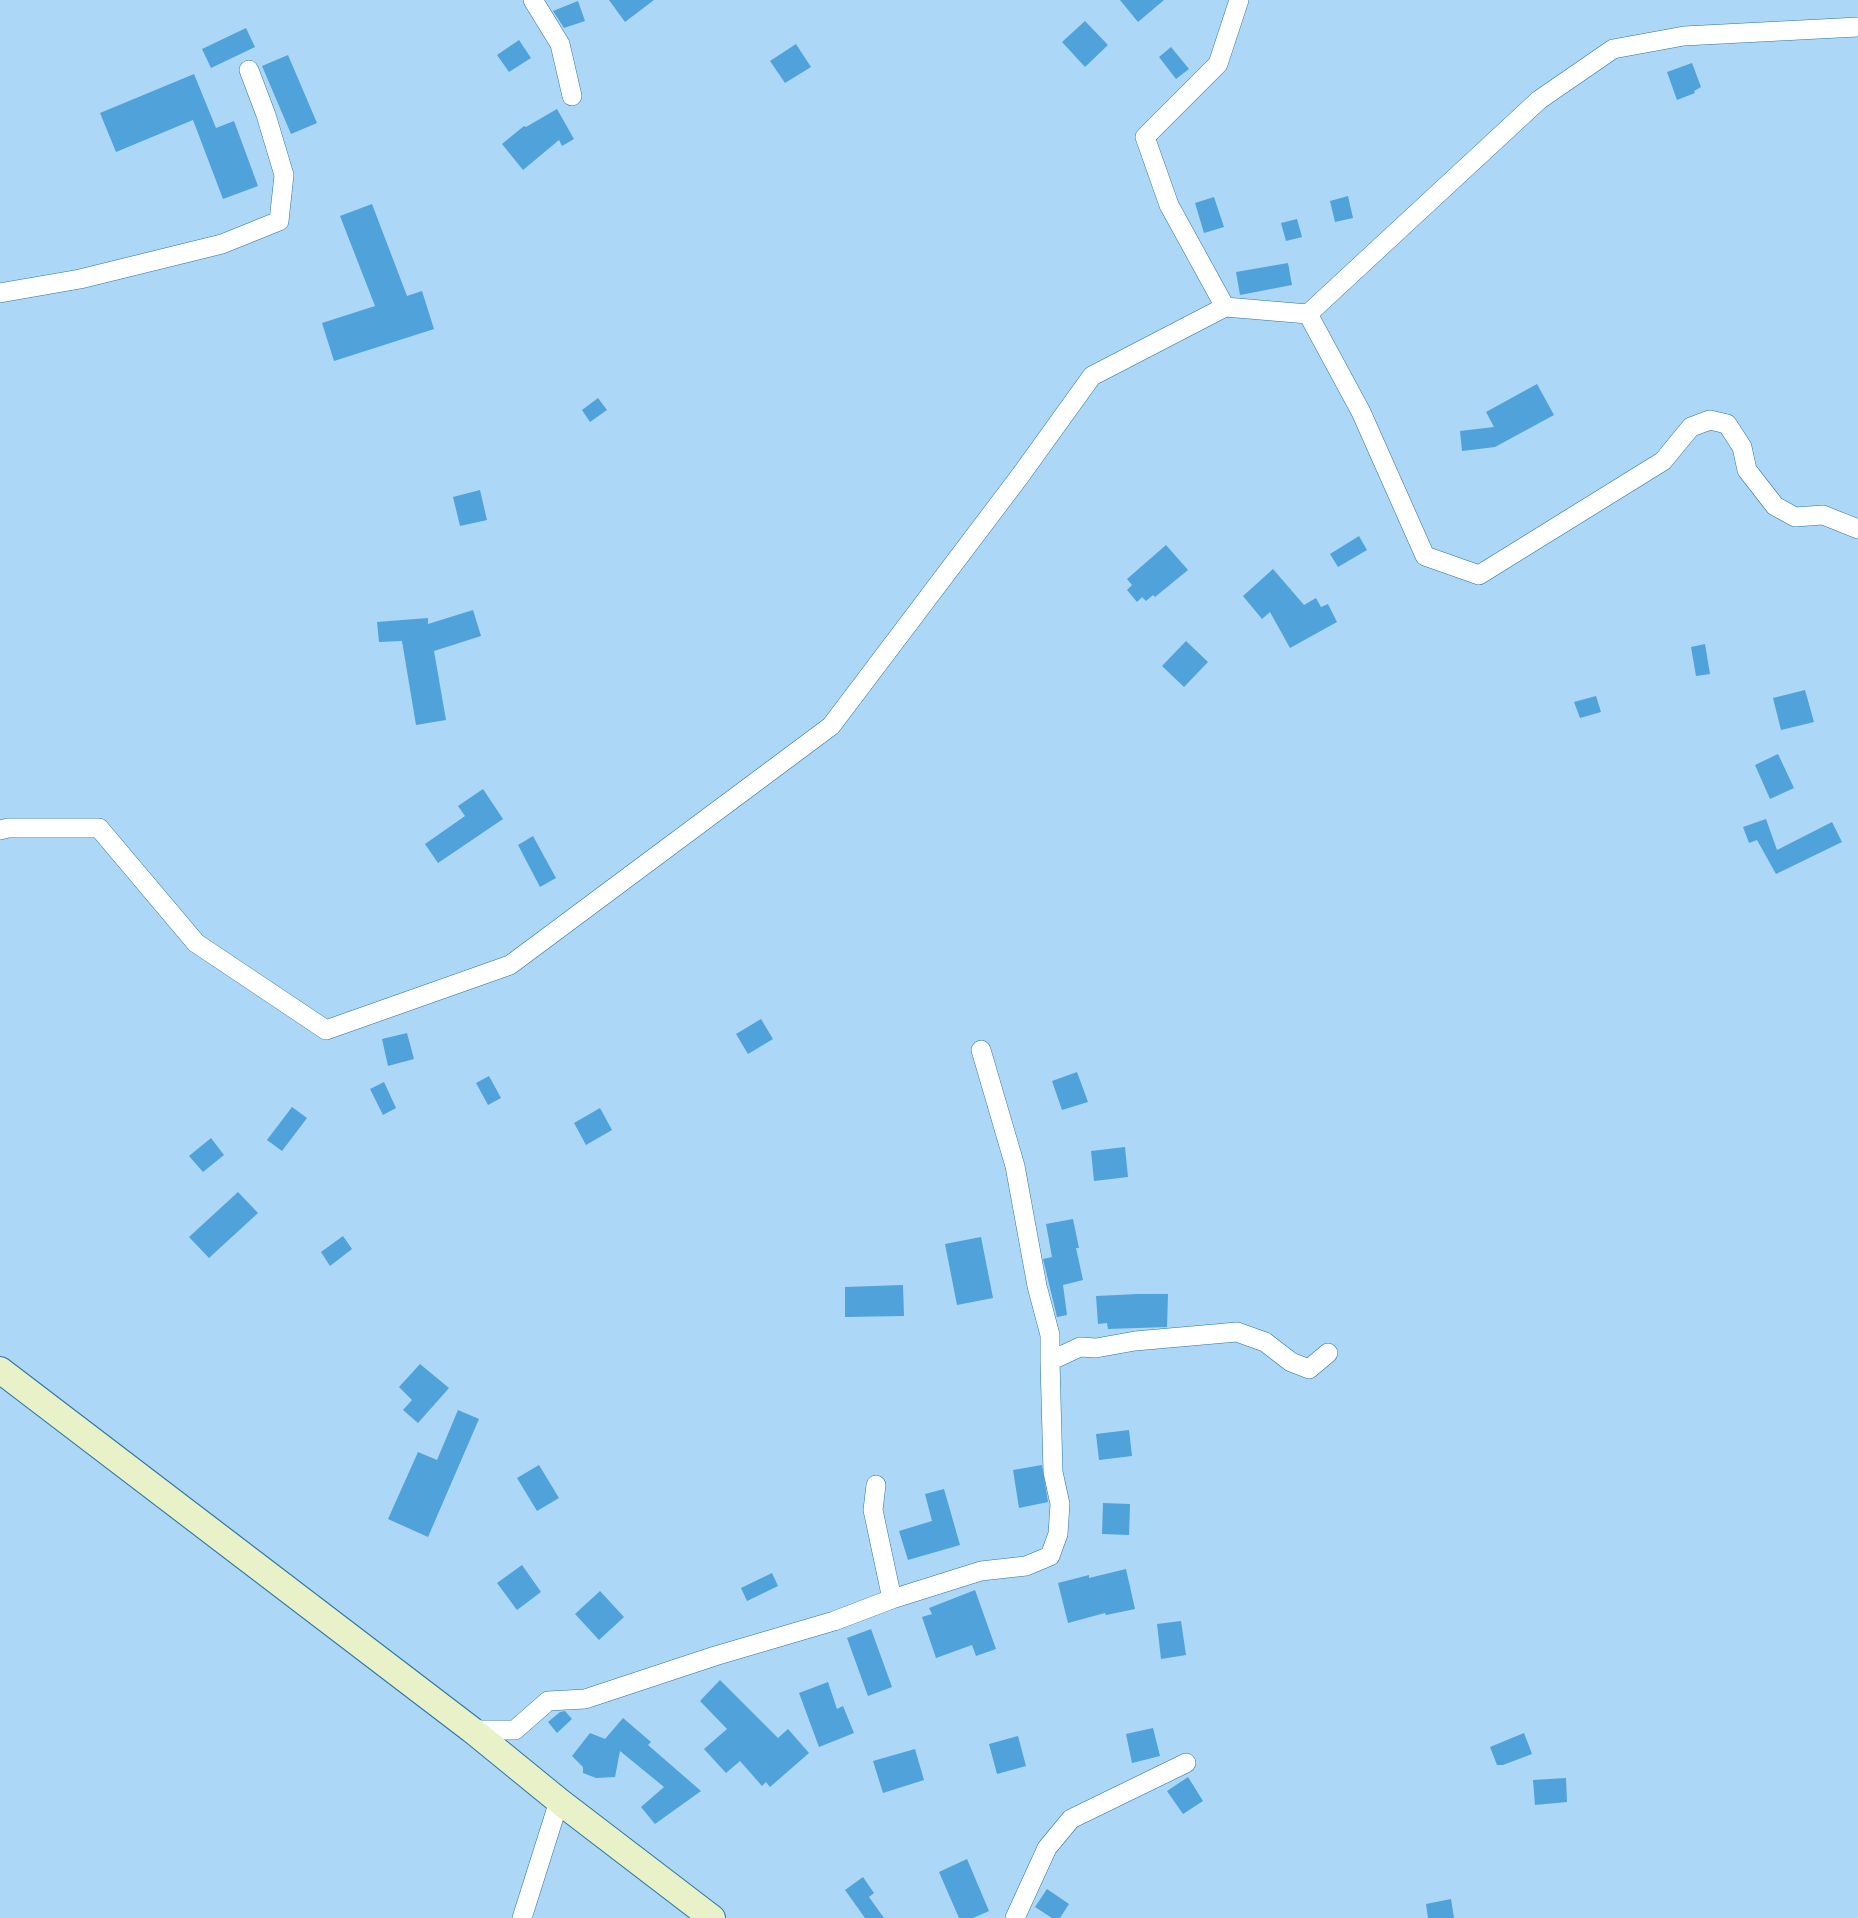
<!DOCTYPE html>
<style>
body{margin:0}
canvas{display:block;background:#add7f6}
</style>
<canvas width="1858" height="1918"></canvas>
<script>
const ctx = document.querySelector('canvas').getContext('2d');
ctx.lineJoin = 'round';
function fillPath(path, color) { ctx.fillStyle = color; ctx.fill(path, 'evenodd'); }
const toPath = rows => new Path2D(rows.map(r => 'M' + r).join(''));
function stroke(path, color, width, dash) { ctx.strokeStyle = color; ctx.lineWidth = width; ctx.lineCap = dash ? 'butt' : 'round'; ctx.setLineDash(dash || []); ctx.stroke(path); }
const building = toPath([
 [609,0,654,0,625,22],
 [1120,0,1164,0,1138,22],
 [578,1,585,21,564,28,553,11],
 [1085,21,1108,45,1085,67,1062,42],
 [246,28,255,47,211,68,202,49],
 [519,40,531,58,509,72,497,55],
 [796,44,811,67,785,83,770,61],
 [1171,47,1189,69,1176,79,1159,57],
 [288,55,317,123,291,134,262,66],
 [1692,63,1701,87,1694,91,1695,93,1677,100,1667,72],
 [194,74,216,128,234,121,258,186,223,199,193,120,116,152,100,113],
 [557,109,574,139,562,146,559,140,523,170,502,144,524,126,526,127],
 [1348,196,1353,218,1335,222,1330,201],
 [1214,197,1224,227,1204,233,1195,203],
 [372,204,407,296,422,291,434,329,334,361,322,323,375,306,340,216],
 [1297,219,1302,237,1286,241,1281,223],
 [1288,263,1292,285,1240,295,1236,272],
 [1537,384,1554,415,1495,447,1462,451,1460,431,1494,427,1486,412],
 [598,398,607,410,590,422,582,410],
 [480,490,487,520,460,526,453,497],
 [1359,536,1367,550,1338,567,1330,554],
 [1166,545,1188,570,1155,597,1153,595,1146,601,1142,597,1137,602,1127,590,1132,585,1127,579],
 [1273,569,1304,605,1316,598,1321,607,1328,604,1337,622,1290,648,1270,612,1262,619,1243,596],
 [473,610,481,636,434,651,446,720,416,725,402,641,379,642,377,622,428,618,428,624],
 [1186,641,1208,662,1184,687,1162,666],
 [1705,644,1710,674,1696,676,1691,647],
 [1805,690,1814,722,1781,730,1773,698],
 [1596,696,1601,712,1580,718,1574,702],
 [1778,754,1794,788,1770,799,1755,765],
 [483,789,503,819,438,863,425,844,465,816,458,806],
 [1766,819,1777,850,1832,822,1842,842,1776,874,1757,840,1749,843,1743,827],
 [533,836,556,878,540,887,518,845],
 [761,1019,773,1039,748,1054,736,1034],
 [407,1033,414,1059,388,1066,382,1039],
 [1077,1072,1088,1102,1062,1110,1052,1081],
 [489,1076,501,1098,488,1105,476,1083],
 [384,1082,396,1108,383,1115,370,1089],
 [292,1107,307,1118,282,1151,267,1140],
 [600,1108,612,1130,586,1145,574,1123],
 [211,1138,224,1155,203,1172,189,1156],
 [1125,1147,1128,1177,1094,1181,1091,1151],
 [238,1192,258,1213,209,1258,189,1237],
 [1073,1219,1079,1248,1076,1248,1083,1280,1063,1285,1067,1315,1057,1317,1043,1259,1052,1257,1046,1224],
 [343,1236,352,1249,330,1266,321,1252],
 [981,1237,993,1298,957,1305,945,1244],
 [903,1285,904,1316,845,1317,845,1287],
 [1138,1294,1168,1294,1167,1327,1108,1329,1107,1323,1098,1324,1096,1296],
 [420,1364,449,1388,418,1423,403,1410,412,1400,399,1387],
 [458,1410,479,1419,428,1537,388,1519,418,1452,437,1460],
 [1129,1430,1132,1456,1099,1460,1096,1434],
 [539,1465,559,1498,537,1511,517,1478],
 [1042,1465,1048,1502,1019,1508,1013,1470],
 [944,1489,960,1545,908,1560,899,1531,932,1521,925,1494],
 [1103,1503,1130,1504,1129,1535,1102,1534],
 [522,1565,541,1592,517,1610,497,1583],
 [1126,1569,1135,1609,1106,1615,1105,1613,1068,1623,1058,1583,1089,1575,1089,1578],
 [772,1573,778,1586,747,1601,741,1588],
 [975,1590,996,1649,976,1656,972,1645,936,1658,922,1617,932,1614,929,1608],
 [600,1591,624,1617,599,1640,575,1614],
 [1181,1621,1186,1655,1161,1659,1157,1624],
 [871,1629,892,1687,868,1696,847,1638],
 [720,1680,778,1738,788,1729,809,1753,770,1787,766,1782,762,1786,740,1761,726,1773,704,1749,727,1729,700,1701],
 [828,1682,837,1709,843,1706,854,1733,819,1747,799,1693],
 [565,1711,572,1719,557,1733,548,1722,560,1712],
 [623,1718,651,1742,648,1745,701,1791,655,1824,641,1807,664,1787,620,1751,615,1777,596,1778,583,1773,583,1767,572,1756,590,1733,605,1739],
 [1153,1728,1160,1756,1132,1763,1126,1734],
 [1524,1733,1532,1754,1503,1765,1497,1765,1490,1747],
 [1018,1736,1026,1766,997,1774,989,1744],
 [915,1749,924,1780,883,1793,873,1761],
 [1188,1777,1203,1801,1183,1814,1167,1791],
 [1566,1778,1567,1802,1535,1805,1533,1780],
 [967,1859,989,1911,973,1918,959,1918,939,1872],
 [863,1877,874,1893,869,1897,884,1918,865,1918,845,1890],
 [1047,1889,1069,1904,1060,1918,1052,1918,1035,1907],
 [1451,1899,1454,1918,1428,1918,1426,1904]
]);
const minor = toPath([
 [533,0,560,44,572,96],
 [0,293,80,279,222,244,279,221,284,175,266,115,249,70],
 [1225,307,1169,205,1145,137,1218,64,1239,0],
 [1308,314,1361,412,1425,556,1479,575,1663,461,1691,427,1710,420,1727,424,1742,447,1747,470,1775,506,1795,517,1823,515,1858,529],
 [0,830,8,828,99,828,196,943,326,1030,510,965,831,726,1020,476,1092,376,1225,307,1308,314,1539,100,1613,49,1684,36,1858,27],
 [981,1050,1015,1166,1037,1286,1050,1335,1050,1361],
 [876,1485,873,1510,892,1599,981,1571,1026,1566,1050,1556,1058,1534,1060,1504,1053,1472,1050,1361,1080,1347,1096,1348,1135,1341,1237,1332,1265,1342,1291,1362,1309,1369,1328,1353],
 [472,1730,515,1730,548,1701,585,1699,715,1656,834,1621,892,1599],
 [522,1918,559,1801],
 [1015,1918,1047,1848,1071,1819,1186,1763]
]);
const secondary = toPath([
 [0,1370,472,1730,559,1801,712,1918]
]);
fillPath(building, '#4fa2da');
stroke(minor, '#2a74a3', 20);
stroke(secondary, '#2a74a3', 28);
stroke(minor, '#fff', 19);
stroke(secondary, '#e8f1c7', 26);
</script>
